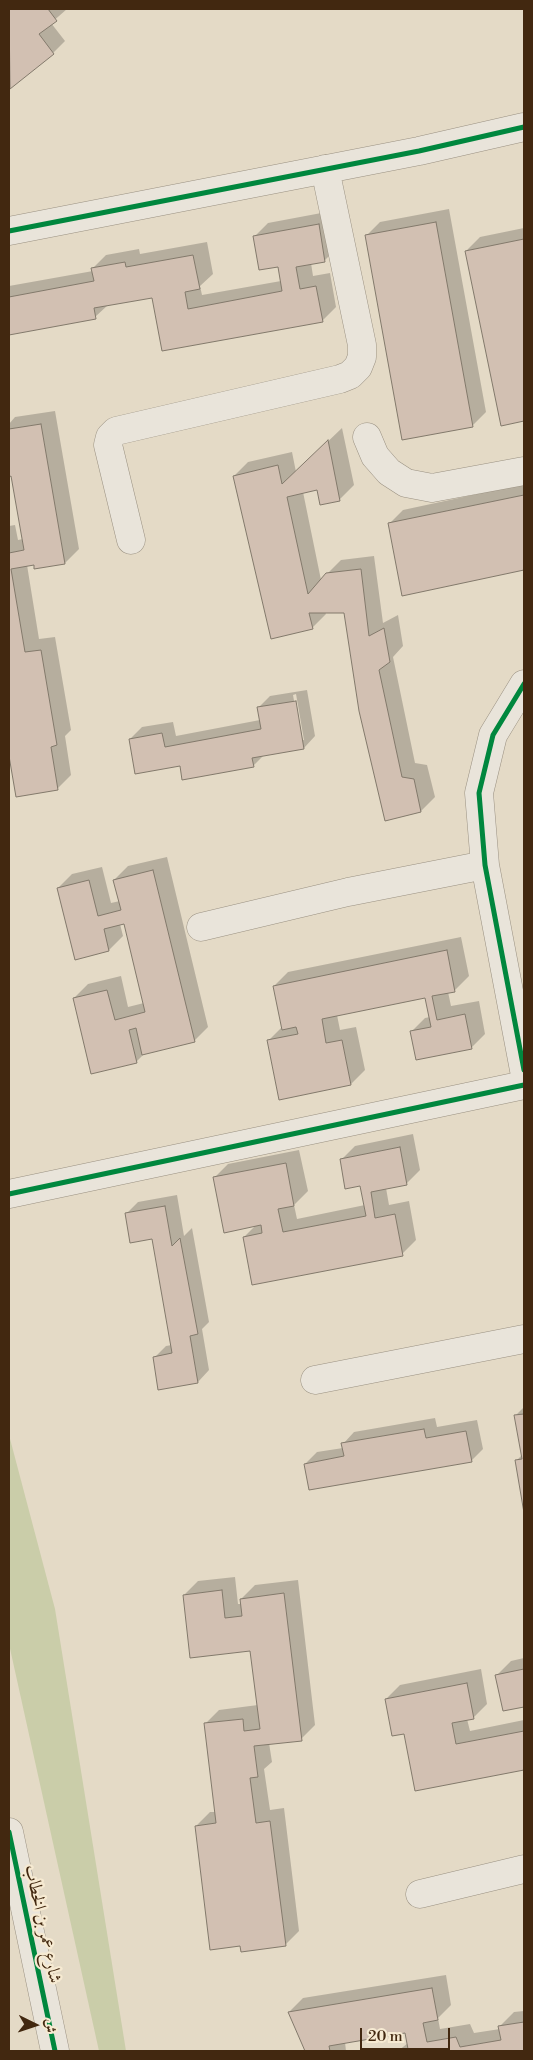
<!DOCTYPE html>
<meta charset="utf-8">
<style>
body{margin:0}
#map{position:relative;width:533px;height:2060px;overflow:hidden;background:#e4dac6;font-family:"Libre Bodoni",Amiri,serif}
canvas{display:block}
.frame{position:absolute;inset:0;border:10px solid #422810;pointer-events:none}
.north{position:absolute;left:10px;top:2000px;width:50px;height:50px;-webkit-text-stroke:4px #f6ead2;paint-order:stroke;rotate:94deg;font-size:14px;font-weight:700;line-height:20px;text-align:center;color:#422810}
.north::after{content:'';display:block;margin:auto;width:18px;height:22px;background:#422810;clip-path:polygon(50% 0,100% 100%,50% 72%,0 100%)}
.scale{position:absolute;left:360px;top:2028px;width:90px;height:22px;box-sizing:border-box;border:2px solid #422810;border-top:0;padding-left:6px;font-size:15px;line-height:18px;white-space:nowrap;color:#422810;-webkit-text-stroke:4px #f6ead2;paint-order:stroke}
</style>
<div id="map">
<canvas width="533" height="2060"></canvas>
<div class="frame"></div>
<div class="north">ش</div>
<div class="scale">20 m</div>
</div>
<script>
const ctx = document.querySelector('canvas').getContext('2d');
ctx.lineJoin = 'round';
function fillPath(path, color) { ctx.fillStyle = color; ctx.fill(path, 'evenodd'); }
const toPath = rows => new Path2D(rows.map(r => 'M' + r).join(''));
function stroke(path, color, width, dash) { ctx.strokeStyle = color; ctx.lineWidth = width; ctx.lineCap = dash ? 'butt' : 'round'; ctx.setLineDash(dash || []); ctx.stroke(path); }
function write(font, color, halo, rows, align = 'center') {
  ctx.font = font + ' "Libre Bodoni",Amiri,serif'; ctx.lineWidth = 4.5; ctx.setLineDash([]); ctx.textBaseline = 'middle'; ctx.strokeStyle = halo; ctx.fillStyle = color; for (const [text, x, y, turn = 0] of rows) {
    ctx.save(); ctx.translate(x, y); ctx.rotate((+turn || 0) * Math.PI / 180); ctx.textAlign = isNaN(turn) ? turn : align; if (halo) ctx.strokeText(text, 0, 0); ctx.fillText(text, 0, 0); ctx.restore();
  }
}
const green = toPath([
 [9,1435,55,1609,126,2051,99,2051,9,1644]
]);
const shadow = toPath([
 [9,9,67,9,51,23,65,41,53,53,10,87,9,85],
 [449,209,486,412,472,426,366,236,380,222],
 [332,211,339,246,325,260,311,263,313,276,330,273,336,307,322,321,163,350,153,296,108,305,95,317,9,333,9,286,93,271,92,269,106,255,139,249,140,254,207,242,213,274,200,286,202,295,281,281,279,265,254,237,268,223],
 [524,228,524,420,502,424,466,251,480,237],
 [55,411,79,549,65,563,35,567,35,563,27,565,39,639,55,637,71,730,65,736,71,775,57,789,17,796,9,748,9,526,15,525,18,540,23,539,12,475,9,475,9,424,15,417],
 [342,428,354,485,340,499,321,503,318,489,303,492,321,580,341,560,374,556,383,623,398,615,403,646,393,657,415,763,427,765,435,797,421,811,386,819,345,612,325,612,326,614,312,628,234,476,248,462,292,452,296,472],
 [524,484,524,569,403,594,389,524,403,510],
 [307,690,315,736,304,748,264,755,253,766,181,765,130,739,142,727,173,722,176,736,260,720,258,708,270,696],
 [296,694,304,740,301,740,293,695],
 [167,857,208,1027,194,1041,145,1053,136,1062,74,998,88,984,121,976,128,1007,144,1003,125,922,120,924,123,936,109,950,75,958,58,888,72,874,102,867,111,903,120,901,114,880,128,866],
 [461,937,469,976,455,990,448,992,451,1006,479,1001,485,1034,471,1048,411,1032,425,1018,430,1017,426,997,337,1015,340,1030,356,1027,365,1070,351,1084,268,1041,282,1027,274,986,288,972],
 [413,1134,420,1170,406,1184,386,1188,389,1205,409,1201,416,1240,402,1254,244,1237,256,1225,214,1178,228,1164,299,1150,308,1191,294,1205,297,1219,365,1205,361,1185,341,1160,355,1146],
 [177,1195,184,1236,192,1228,209,1322,202,1329,209,1370,198,1382,154,1358,166,1346,172,1345,153,1237,126,1214,138,1202],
 [524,1407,524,1506,516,1461,522,1455,515,1416],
 [435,1418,437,1427,477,1420,483,1449,471,1461,305,1464,317,1452,343,1448,343,1444,354,1432],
 [235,1577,238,1604,242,1604,241,1599,255,1585,298,1580,315,1725,301,1739,269,1743,272,1762,264,1769,270,1810,284,1808,299,1931,285,1945,196,1826,210,1812,216,1812,205,1724,219,1710,258,1705,251,1649,184,1595,198,1581],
 [524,1658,524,1706,504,1710,497,1675,511,1661],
 [481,1669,487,1704,473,1718,467,1719,470,1731,524,1720,524,1769,416,1789,405,1732,386,1699,400,1685],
 [446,1975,451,2005,438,2018,440,2029,470,2024,474,2033,500,2029,500,2026,514,2012,524,2011,524,2051,398,2051,408,2043,406,2032,345,2042,346,2051,306,2051,289,2012,303,1998]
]);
const building = toPath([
 [9,9,48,9,57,21,39,34,54,54,10,89,9,9],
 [436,222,473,427,402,440,365,235,436,222],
 [319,224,325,262,296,267,300,289,316,286,323,322,162,351,152,298,94,308,96,319,9,335,9,297,94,281,91,268,125,262,126,267,193,255,200,289,185,292,188,309,282,291,278,267,259,270,253,236,319,224],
 [524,239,524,421,501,426,465,251,524,239],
 [41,424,65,564,34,569,34,565,11,569,25,652,41,650,57,745,51,747,58,790,16,797,9,756,9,553,24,550,11,476,9,477,9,429,41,424],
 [328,440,340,501,320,505,317,490,287,497,308,594,326,573,361,569,369,636,384,628,390,662,379,670,402,777,414,779,421,812,385,821,359,711,344,613,309,613,313,629,271,639,233,476,278,465,282,484,328,440],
 [524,495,524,570,402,596,388,523,524,495],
 [296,701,304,749,252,758,254,767,182,780,180,766,135,774,129,739,162,733,165,747,261,729,257,707,296,701],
 [153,870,195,1042,142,1055,136,1028,129,1030,137,1063,91,1074,73,998,107,990,115,1020,145,1012,124,924,104,929,109,951,75,960,57,888,89,880,98,916,121,910,113,880,153,870],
 [447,950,455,992,432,996,437,1020,465,1014,472,1049,416,1060,410,1031,431,1027,425,998,322,1019,326,1043,342,1040,351,1085,279,1100,267,1040,298,1034,296,1027,282,1030,273,986,447,950],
 [400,1147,407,1185,371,1192,375,1218,395,1214,403,1256,252,1285,243,1237,262,1233,261,1225,224,1233,213,1177,286,1163,294,1206,278,1209,283,1232,366,1216,360,1186,345,1189,340,1159,400,1147],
 [165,1206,172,1246,180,1238,198,1334,190,1336,198,1383,158,1390,153,1357,172,1353,152,1239,130,1243,125,1213,165,1206],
 [524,1414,524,1513,515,1460,522,1459,514,1415,524,1414],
 [424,1429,426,1438,466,1431,472,1462,309,1490,304,1464,344,1456,341,1443,424,1429],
 [222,1590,225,1618,242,1616,240,1599,284,1593,302,1741,254,1746,258,1777,250,1778,256,1823,270,1821,286,1946,241,1952,240,1946,210,1950,195,1826,216,1823,204,1723,243,1719,244,1731,260,1729,250,1651,190,1658,183,1595,222,1590],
 [524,1669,524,1707,503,1711,495,1675,524,1669],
 [467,1683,474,1719,452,1723,456,1744,524,1731,524,1770,415,1791,404,1734,392,1736,385,1699,467,1683],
 [432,1988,438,2020,423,2023,427,2042,456,2037,460,2047,501,2040,498,2026,524,2022,524,2051,404,2051,408,2049,405,2033,329,2046,330,2051,305,2051,288,2012,432,1988]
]);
const minor = toPath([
 [9,231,419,151,524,127],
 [367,437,375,456,389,472,406,483,432,488,524,471],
 [131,540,108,445,110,437,116,431,340,379,350,375,358,367,362,357,362,345,325,169],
 [524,684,493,735,479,793,485,865,524,1070],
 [201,927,348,892,485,865],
 [9,1194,524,1085],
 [315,1380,524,1339],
 [9,1832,55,2051],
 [420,1894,524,1869]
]);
const cycleway = toPath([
 [9,231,419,151,524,127],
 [524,684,493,735,479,793,485,865,524,1070],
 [9,1194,524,1085],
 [9,1832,55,2051]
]);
const streetNames = [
 ["شارع عمر بن الخطاب",42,1924,78]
];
fillPath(green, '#cacda9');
fillPath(shadow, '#0003');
fillPath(building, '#d2c0b2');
stroke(building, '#82796b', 1);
stroke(minor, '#9a9182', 29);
stroke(minor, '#e9e4da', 28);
stroke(cycleway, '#00873e', 5);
write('18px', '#422810', '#f6ead2', streetNames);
</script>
